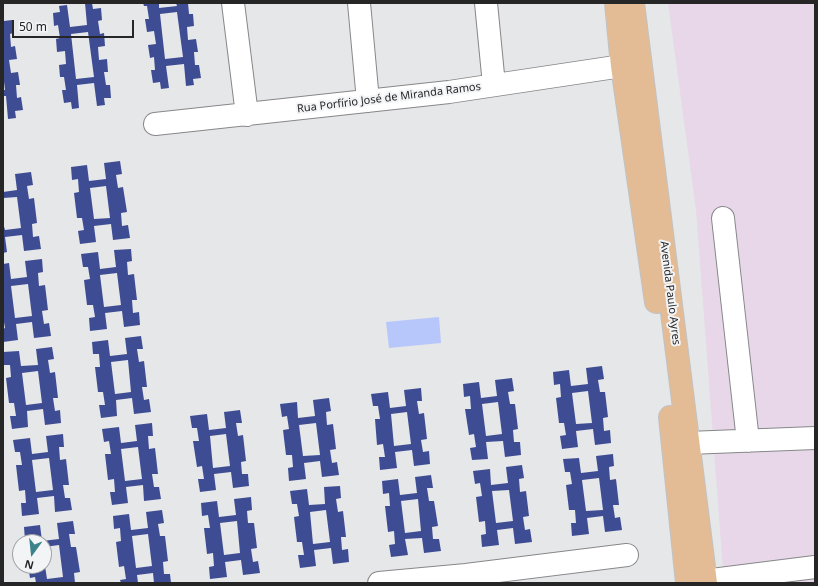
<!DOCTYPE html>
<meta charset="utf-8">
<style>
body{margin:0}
#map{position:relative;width:818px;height:586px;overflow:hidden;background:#e6e7e9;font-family:"Noto Sans",sans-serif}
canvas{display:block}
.frame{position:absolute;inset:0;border:4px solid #262627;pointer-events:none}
.north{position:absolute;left:12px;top:534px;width:40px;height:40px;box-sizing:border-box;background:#f3f4f6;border:1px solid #a1a2a3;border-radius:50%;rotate:195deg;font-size:11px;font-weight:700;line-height:16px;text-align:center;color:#262627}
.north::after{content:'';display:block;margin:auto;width:14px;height:18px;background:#3b828a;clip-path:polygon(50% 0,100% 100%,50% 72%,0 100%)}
.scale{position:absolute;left:12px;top:20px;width:122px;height:18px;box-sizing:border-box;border:2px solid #262627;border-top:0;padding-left:5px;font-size:12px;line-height:14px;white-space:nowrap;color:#262627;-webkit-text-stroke:3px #f3f4f6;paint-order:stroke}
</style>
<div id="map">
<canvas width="818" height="586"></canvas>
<div class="frame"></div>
<div class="north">N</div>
<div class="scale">50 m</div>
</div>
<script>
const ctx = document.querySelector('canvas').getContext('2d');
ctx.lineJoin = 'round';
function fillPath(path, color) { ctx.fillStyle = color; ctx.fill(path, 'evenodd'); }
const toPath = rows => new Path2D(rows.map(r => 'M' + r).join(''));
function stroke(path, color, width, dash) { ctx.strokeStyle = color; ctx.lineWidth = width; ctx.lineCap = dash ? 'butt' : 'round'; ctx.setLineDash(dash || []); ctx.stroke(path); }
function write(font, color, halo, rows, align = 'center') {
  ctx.font = font + ' "Noto Sans",sans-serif'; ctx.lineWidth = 4; ctx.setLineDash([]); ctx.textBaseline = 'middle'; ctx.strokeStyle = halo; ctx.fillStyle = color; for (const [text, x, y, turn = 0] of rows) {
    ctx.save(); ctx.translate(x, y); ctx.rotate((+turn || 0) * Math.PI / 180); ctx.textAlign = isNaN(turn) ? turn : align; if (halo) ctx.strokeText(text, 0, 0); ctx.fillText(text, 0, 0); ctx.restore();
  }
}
const industrial = toPath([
 [668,3,815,3,815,583,724,583,696,210]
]);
const green = toPath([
 [439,317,441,343,389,348,386,322]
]);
const building = toPath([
 [85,3,92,3,93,9,101,8,102,20,98,21,100,34,104,33,105,46,98,47,99,60,107,59,108,72,104,72,106,85,110,85,111,98,104,98,105,105,97,106,94,83,77,85,79,108,72,109,71,102,64,103,62,90,66,90,64,77,60,77,59,65,66,64,65,51,57,52,56,39,60,38,58,25,54,26,53,13,60,12,59,6,67,5,70,27,87,25],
 [88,32,94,77,76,79,71,34],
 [143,3,159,3,159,8,177,6,176,3,188,3,189,14,193,14,194,26,187,27,188,40,196,39,198,52,194,52,195,65,199,65,201,78,193,79,194,85,186,86,184,64,166,66,169,88,161,89,160,82,153,83,151,70,155,70,154,57,150,58,148,45,156,44,154,31,147,32,145,19,149,19,147,6,144,6],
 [177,12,183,57,165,59,160,14],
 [3,18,4,21,12,20,13,33,10,34,11,47,15,46,17,59,9,60,11,73,18,72,20,85,16,85,17,98,21,97,23,110,15,111,16,118,8,119,6,96,3,96,3,90,5,90,3,73],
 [120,161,122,174,116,175,118,188,123,187,127,212,121,213,122,226,128,225,130,238,113,240,111,224,94,226,96,242,80,244,78,231,84,230,82,218,77,218,74,193,79,192,78,179,72,180,71,167,87,165,89,181,106,179,104,163],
 [106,186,110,218,94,219,90,188],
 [31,172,33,185,27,186,29,199,34,198,37,223,32,224,33,237,39,236,41,249,24,251,22,235,5,237,7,252,3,253,3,223,5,230,21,228,17,197,3,198,3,192,17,190,15,174],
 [131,249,132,261,127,262,128,275,134,274,137,300,132,300,133,313,139,312,140,325,124,327,122,311,105,313,107,329,90,331,89,318,95,317,93,305,87,305,84,280,90,279,88,267,83,267,81,254,98,252,100,269,116,267,114,250],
 [117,273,121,305,104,307,100,275],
 [42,259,43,272,38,273,39,286,45,285,48,310,42,311,44,324,49,323,51,336,34,338,32,322,16,324,18,340,3,342,3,329,5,328,3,316,3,264,9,263,11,279,27,277,25,261],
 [28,284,32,316,15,318,11,286],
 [141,336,143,349,137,349,139,362,144,361,147,387,142,387,144,400,149,399,151,412,134,414,132,398,116,400,117,416,101,418,99,405,105,405,103,392,98,392,95,367,100,367,99,354,93,354,92,342,108,340,110,356,127,354,125,338],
 [128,360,131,392,115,394,111,362],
 [52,347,54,359,48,360,50,373,55,372,58,398,53,398,55,411,60,410,61,423,45,425,43,409,27,411,28,427,12,429,10,416,16,416,14,403,9,403,6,378,11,377,10,365,4,365,3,352,19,351,21,366,38,365,36,349],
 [38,371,42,403,26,405,22,373],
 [602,366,604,379,598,380,600,392,605,392,608,417,603,418,604,431,610,430,611,443,595,445,593,429,576,431,578,447,562,449,560,436,566,435,564,423,559,423,556,398,561,397,560,384,554,385,553,372,569,370,571,386,588,384,586,368],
 [588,391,592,423,576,424,572,393],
 [512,378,514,391,508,392,510,404,515,404,518,429,513,430,514,442,520,442,521,455,505,457,503,441,486,442,488,459,472,460,470,448,476,447,474,434,469,435,465,409,471,409,470,396,464,397,463,384,479,382,481,398,497,396,495,380],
 [498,402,502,434,486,436,482,404],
 [421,388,422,401,417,401,419,414,424,413,427,439,421,440,423,452,429,451,430,464,414,466,412,450,395,452,397,468,380,470,379,457,385,457,383,444,377,445,375,419,380,419,378,406,373,406,371,394,388,392,390,408,406,406,404,390],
 [407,412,411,444,394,446,391,414],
 [329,398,331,411,326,412,327,425,333,424,336,449,330,450,332,463,337,462,339,475,322,477,320,461,304,463,306,479,289,481,288,468,293,467,292,455,286,455,283,430,289,429,287,416,282,417,280,404,297,402,298,418,315,416,313,400],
 [316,423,320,455,303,456,299,425],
 [240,410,242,423,236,423,238,436,243,435,246,461,241,462,242,474,248,474,249,486,233,488,231,472,214,474,216,490,200,492,198,479,204,479,202,466,197,467,193,441,199,441,197,428,192,428,190,416,207,414,209,430,226,428,224,412],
 [226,434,230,466,213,468,210,436],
 [152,423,153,436,148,436,149,449,155,448,158,474,152,474,154,487,159,487,161,499,144,501,143,485,126,487,128,503,112,505,110,492,115,492,114,479,108,480,105,454,111,454,109,441,104,442,102,429,119,427,121,443,137,441,135,425],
 [138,447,142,479,125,481,121,449],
 [63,434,64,447,59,447,60,460,66,459,69,485,63,485,65,498,70,498,72,510,55,512,54,496,37,498,39,514,22,516,21,503,26,503,25,490,19,491,16,465,22,465,20,452,15,452,13,440,30,438,32,454,48,452,46,436],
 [49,458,53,490,36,492,32,460],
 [613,454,614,466,609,467,610,480,616,479,619,505,613,505,615,518,620,517,622,530,605,532,603,516,587,518,589,534,572,536,571,523,576,523,575,510,569,510,566,485,572,484,570,472,565,472,563,459,579,458,581,473,598,471,596,456],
 [599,478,603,510,586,511,582,480],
 [522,465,524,478,519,479,520,492,526,491,529,516,523,517,525,530,530,529,532,542,515,544,513,528,497,530,499,545,482,547,481,535,486,534,485,521,479,522,476,497,482,496,480,483,475,484,473,471,490,469,491,485,508,483,506,467],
 [509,490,513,521,496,523,492,491],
 [431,475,433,488,427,488,429,501,434,501,438,526,432,527,433,539,439,539,441,551,424,553,422,538,405,539,408,555,391,557,389,545,395,544,394,531,388,532,385,506,390,506,389,493,383,494,382,481,398,479,400,495,417,493,415,477],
 [418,499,421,531,405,533,401,501],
 [340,486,341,498,336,499,338,512,343,511,346,537,341,537,342,550,348,549,349,562,333,564,331,548,314,550,316,566,300,568,298,555,304,555,302,542,297,542,294,517,299,516,297,504,292,504,290,491,307,489,309,505,325,504,324,487],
 [326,510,330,542,313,544,310,512],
 [251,497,252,510,247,511,248,523,254,523,257,548,251,549,253,562,258,561,260,573,243,575,241,560,225,562,227,577,210,579,209,567,214,566,213,553,207,554,204,528,210,528,208,515,202,516,201,503,217,501,219,517,236,515,234,499],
 [237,521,240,553,224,555,220,523],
 [162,510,164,523,158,524,160,536,165,536,168,561,163,562,164,574,170,574,171,583,154,583,153,573,137,575,138,583,121,583,120,580,126,579,124,566,119,567,116,542,121,541,120,528,114,529,113,516,129,514,131,530,148,528,146,512],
 [148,534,152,566,136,568,132,536],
 [73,521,75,534,69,534,71,547,76,547,80,572,74,573,75,583,36,583,35,577,30,578,28,566,45,566,47,579,63,577,59,545,44,547,44,542,31,542,31,539,25,540,24,527,40,525,42,541,59,539,57,523]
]);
const minor = toPath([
 [233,3,247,115],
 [359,3,368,101],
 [486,3,494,85],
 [155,124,449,92,622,66],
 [723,218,748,441],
 [688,443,815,438],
 [379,583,466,575,627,555],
 [688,583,815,567]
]);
const major = toPath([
 [616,3,622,66,656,302],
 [633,3,706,583],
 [670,417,687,583]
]);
const streetNames = [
 ["Rua Porfírio José de Miranda Ramos",389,98,-7],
 ["Avenida Paulo Ayres",670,293,83]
];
fillPath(industrial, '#e7d7e9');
fillPath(green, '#b8c7fb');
fillPath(building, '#3e4c93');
stroke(minor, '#87878a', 24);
stroke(major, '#c2c2c3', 24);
stroke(minor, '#fff', 22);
stroke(major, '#e3bc96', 22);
write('11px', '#262627', '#f3f4f6', streetNames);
</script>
